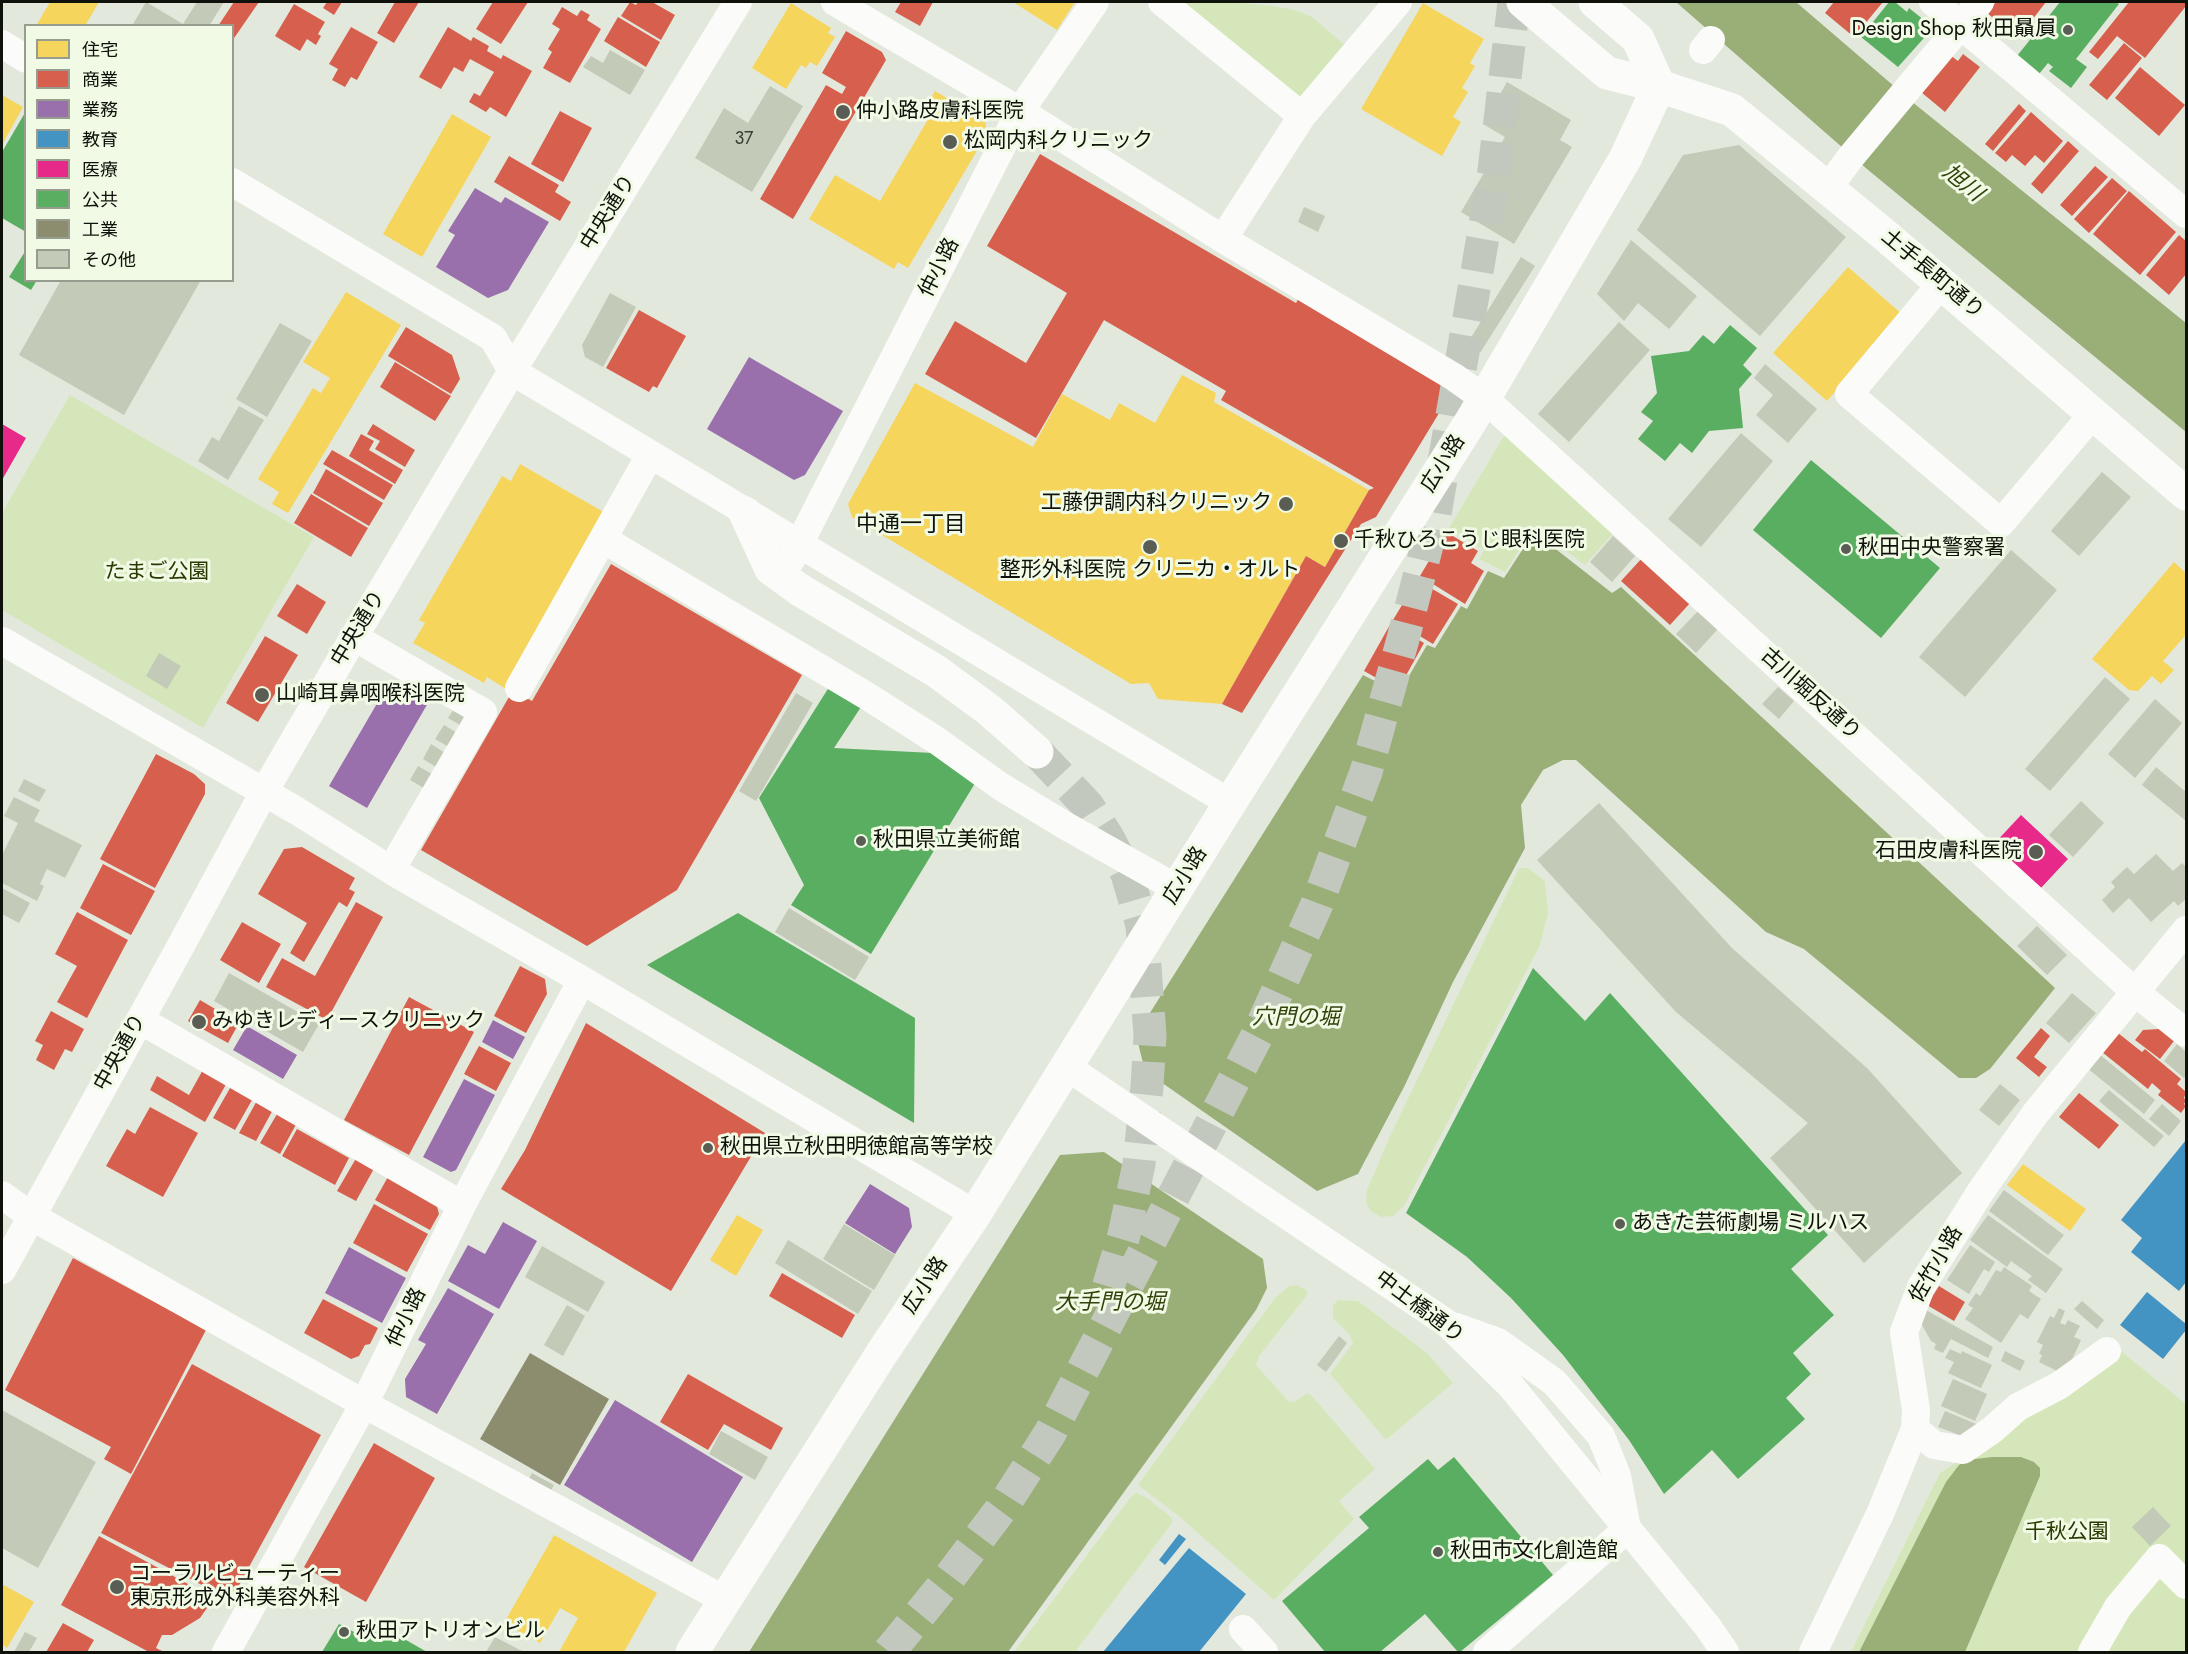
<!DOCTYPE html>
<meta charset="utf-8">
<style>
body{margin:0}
#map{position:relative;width:2188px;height:1654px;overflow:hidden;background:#e3e8dd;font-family:Jost,"Noto Sans JP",sans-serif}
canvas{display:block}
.frame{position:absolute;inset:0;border:3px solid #0f120b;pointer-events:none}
.legend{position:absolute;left:24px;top:24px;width:210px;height:258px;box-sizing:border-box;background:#f1fae5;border:2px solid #979d8e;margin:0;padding:8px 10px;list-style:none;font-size:18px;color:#0f120b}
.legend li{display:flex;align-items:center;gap:12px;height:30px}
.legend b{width:30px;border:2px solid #979d8e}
</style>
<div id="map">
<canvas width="2188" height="1654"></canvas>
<div class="frame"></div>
<ul class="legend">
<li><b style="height:16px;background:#f6d55c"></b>住宅</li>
<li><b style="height:16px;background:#d6604d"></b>商業</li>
<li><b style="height:16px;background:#9970ab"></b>業務</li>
<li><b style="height:16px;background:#4393c3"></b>教育</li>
<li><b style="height:16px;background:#e7298a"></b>医療</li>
<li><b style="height:16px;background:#5aae61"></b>公共</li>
<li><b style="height:16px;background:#8c8c6e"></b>工業</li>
<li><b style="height:16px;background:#c3cab7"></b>その他</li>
</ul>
</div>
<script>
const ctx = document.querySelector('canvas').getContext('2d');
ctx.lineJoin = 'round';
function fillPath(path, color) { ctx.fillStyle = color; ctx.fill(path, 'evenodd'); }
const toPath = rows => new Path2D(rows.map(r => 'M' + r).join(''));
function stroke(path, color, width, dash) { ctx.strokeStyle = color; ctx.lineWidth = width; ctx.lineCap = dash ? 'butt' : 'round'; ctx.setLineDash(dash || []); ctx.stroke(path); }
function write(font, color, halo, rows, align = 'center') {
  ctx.font = font + ' Jost,"Noto Sans JP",sans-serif'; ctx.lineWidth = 6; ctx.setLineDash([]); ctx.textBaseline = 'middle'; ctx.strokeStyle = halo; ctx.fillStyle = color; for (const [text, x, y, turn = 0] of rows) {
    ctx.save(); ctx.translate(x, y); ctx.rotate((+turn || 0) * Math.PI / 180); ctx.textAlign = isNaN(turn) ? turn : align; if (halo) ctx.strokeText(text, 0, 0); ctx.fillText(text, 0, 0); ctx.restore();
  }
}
const green = toPath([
 [1169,2,1229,2,1273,6,1295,10,1312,17,1346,46,1302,99],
 [70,395,314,537,203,728,2,610,2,513],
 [1507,431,1617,529,1585,565,1534,527,1505,572,1479,559,1484,550,1449,528],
 [1519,868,1528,868,1545,881,1548,913,1540,945,1404,1206,1393,1216,1381,1217,1372,1212,1366,1203,1367,1190,1390,1136],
 [1297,1285,1306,1290,1307,1295,1259,1356,1256,1365,1289,1402,1294,1402,1307,1393,1312,1396,1375,1469,1339,1501,1354,1519,1274,1600,1181,1518,1138,1485,1275,1298,1289,1286],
 [1338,1300,1358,1301,1427,1353,1453,1383,1386,1440,1330,1374,1353,1343,1350,1335,1333,1318,1333,1305],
 [2122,1352,2186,1404,2186,1652,1851,1652,1940,1473],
 [1136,1493,1147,1498,1172,1518,1172,1523,1075,1652,1014,1652,1130,1498]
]);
const water = toPath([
 [1676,2,1796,2,1916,105,2186,323,2186,432,1867,169],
 [1534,532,1612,593,1621,587,2055,988,1990,1069,1976,1078,1959,1078,1804,949,1766,932,1576,760,1563,760,1543,770,1521,805,1525,848,1453,982,1405,1085,1358,1174,1317,1191,1158,1080,1143,1063,1136,1035,1363,675,1399,693,1427,645,1435,648,1461,606,1467,609,1488,571,1504,578],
 [1104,1152,1263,1259,1267,1288,1256,1310,1008,1652,749,1652,1060,1155],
 [1992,1457,2021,1457,2034,1462,2040,1468,2040,1476,1965,1652,1859,1652,1946,1482,1959,1465,1967,1460]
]);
const homes = toPath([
 [50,2,99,2,85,26,36,26],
 [1013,2,1075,2,1057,30],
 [791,3,831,28,828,33,835,37,817,66,810,62,806,68,801,65,786,89,752,68],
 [1423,3,1484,39,1470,63,1475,66,1462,88,1468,92,1453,117,1461,122,1442,156,1361,109],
 [935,91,986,121,985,137,908,268,898,262,894,269,809,219,835,175,880,201,930,116,923,112],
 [2,95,23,107,2,145],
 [452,114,491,137,422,257,383,234],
 [1848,267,1903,315,1827,401,1773,353],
 [346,292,401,325,288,513,272,504,279,492,258,479,313,388,321,393,330,378,303,362],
 [1182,375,1216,393,1214,402,1369,490,1325,567,1306,556,1222,704,1158,699,1149,683,1131,684,852,517,848,504,915,383,1033,447,1062,394,1110,420,1119,403,1155,423],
 [520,464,607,514,506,689,487,677,484,683,413,643,425,623,419,620,502,476,511,481],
 [2174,562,2186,573,2186,637,2185,636,2163,661,2174,670,2161,684,2152,676,2138,691,2129,690,2092,659],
 [2023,1164,2086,1209,2070,1231,2007,1185],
 [737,1215,763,1230,736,1276,710,1260],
 [554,1535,657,1593,624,1652,559,1652,578,1618,560,1608,540,1643,504,1623],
 [2,1584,34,1602,7,1648,2,1644]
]);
const shops = toPath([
 [234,2,259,2,232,41,232,26,218,26],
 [327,2,342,2,334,15,323,8],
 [395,2,419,2,394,43,377,33],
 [493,2,528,2,501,44,476,29],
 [630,2,636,5,638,2,652,2,675,15,661,40,621,16],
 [901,2,933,2,920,26,895,12],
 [1834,2,1883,2,1854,37,1825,13],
 [1996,2,2046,2,2018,38,1987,13],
 [2129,2,2186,2,2186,6,2145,58,2117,36,2098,59,2089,52],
 [294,4,325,22,318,34,321,36,316,45,307,39,300,51,275,36],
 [562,7,577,16,581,10,590,15,587,20,601,29,570,83,543,68,552,52,548,49,560,29,552,24],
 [618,17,660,42,646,67,604,41],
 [351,27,378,42,357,80,351,77,345,87,332,80,338,69,329,64],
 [448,27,471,41,473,37,489,46,487,51,501,59,503,55,532,71,506,117,490,107,486,112,469,102,474,93,480,96,494,72,470,59,463,72,454,67,441,89,419,77],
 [846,31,882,52,886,60,793,219,760,199,826,85,842,94,846,87,822,73],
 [2124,43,2142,58,2107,100,2089,85],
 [1963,54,1980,67,1945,112,1921,92,1950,55,1958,61],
 [2140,67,2185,105,2159,136,2115,98],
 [2019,104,2026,111,1993,151,1985,144],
 [560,111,592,128,563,182,531,164],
 [2031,112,2063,141,2044,163,2035,155,2025,166,2012,155,2006,162,1995,153],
 [2068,141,2079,151,2042,194,2031,184],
 [1040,154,1296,303,1300,296,1438,377,1450,395,1376,517,1361,524,1242,713,1222,704,1306,556,1325,567,1369,490,1374,488,1221,400,1226,391,1104,320,1036,438,925,374,955,321,1026,363,1067,293,987,246],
 [509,156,559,185,555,192,571,202,560,221,494,182],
 [2095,166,2108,177,2072,216,2060,205],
 [2112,178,2127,191,2089,233,2074,219],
 [2129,191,2176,232,2140,275,2093,234],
 [2179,235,2186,241,2186,274,2169,295,2146,275],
 [639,310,686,336,657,388,653,386,649,392,606,368],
 [406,327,452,355,460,379,451,394,388,356],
 [395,362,451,396,435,421,380,387],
 [373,424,415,450,405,467,375,449,380,441,367,434],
 [361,434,374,441,369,450,403,470,395,484,349,456],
 [332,450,393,485,384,500,323,464],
 [326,469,383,503,369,526,313,493],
 [311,494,368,528,351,557,294,523],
 [1446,532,1478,551,1471,563,1484,571,1465,604,1420,576],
 [1643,557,1691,602,1670,625,1621,581],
 [611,564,802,675,677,890,587,946,421,850,513,690,532,701],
 [1417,580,1458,604,1433,644,1393,620],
 [297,584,326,602,307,634,277,616],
 [1391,623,1424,643,1398,690,1364,671],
 [265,636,298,655,258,722,226,703],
 [156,754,194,774,205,784,205,794,155,888,100,859],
 [302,847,355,878,349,889,355,892,347,907,339,902,304,962,290,953,307,923,258,894,284,849],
 [103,864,155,891,131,935,80,908],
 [356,902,383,917,327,1020,266,987,282,958,315,976],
 [77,912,128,940,87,1018,57,1002,77,966,55,954],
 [242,922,281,944,259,983,220,960],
 [520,966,545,979,547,994,526,1033,494,1016],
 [409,997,474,1032,409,1155,344,1120],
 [200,1000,239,1023,228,1043,188,1021],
 [51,1011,84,1029,72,1052,65,1049,54,1070,36,1060,43,1045,35,1041],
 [586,1023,765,1133,671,1291,501,1189,525,1150],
 [2041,1028,2050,1036,2034,1057,2047,1067,2039,1077,2016,1058],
 [2159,1029,2174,1041,2160,1059,2135,1040,2143,1030],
 [2118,1033,2142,1052,2145,1049,2181,1079,2177,1084,2186,1092,2184,1098,2186,1101,2184,1104,2186,1106,2181,1113,2158,1095,2161,1091,2152,1083,2148,1089,2102,1052],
 [479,1046,511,1063,496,1091,464,1074],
 [205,1066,229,1079,205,1122,150,1090,157,1076,189,1095],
 [234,1081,256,1093,235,1130,213,1118],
 [2079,1093,2119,1125,2099,1149,2059,1117],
 [259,1097,275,1106,256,1141,239,1133],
 [150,1107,198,1133,163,1197,106,1166,127,1129,135,1134],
 [280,1109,299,1119,280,1154,260,1143],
 [297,1129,349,1158,335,1185,282,1156],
 [358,1155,376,1165,356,1201,337,1191],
 [389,1175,436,1202,439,1214,430,1230,375,1200],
 [374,1204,428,1234,407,1272,353,1243],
 [73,1258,206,1330,131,1474,104,1459,111,1447,5,1390],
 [782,1273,855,1315,842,1338,769,1296],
 [1939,1286,1965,1302,1954,1321,1927,1305],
 [323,1299,378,1328,370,1344,365,1345,359,1356,351,1359,304,1333],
 [192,1364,321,1435,231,1600,101,1533],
 [688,1374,783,1428,771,1450,724,1424,708,1450,660,1422],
 [374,1443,435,1478,366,1602,304,1567],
 [99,1536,214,1598,200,1618,172,1635,162,1635,156,1648,164,1652,149,1652,61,1605],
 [63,1623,94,1640,87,1652,46,1652]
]);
const offices = toPath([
 [475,188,501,203,505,197,549,222,508,290,488,298,436,267,455,235,448,231],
 [749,357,843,411,805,475,794,480,707,429],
 [386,688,404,698,408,691,428,703,367,808,329,786],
 [493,1020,525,1037,513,1059,482,1042],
 [247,1026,297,1055,283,1079,233,1050],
 [464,1079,495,1095,456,1170,451,1172,423,1157],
 [870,1184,909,1208,912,1227,895,1254,845,1223],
 [503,1222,537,1241,499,1309,448,1281,468,1245,485,1254],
 [349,1247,406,1278,382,1323,325,1293],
 [448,1288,494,1314,437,1414,406,1397,405,1379,426,1344,418,1340],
 [615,1400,743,1477,692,1562,564,1485]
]);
const schools = toPath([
 [2186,1140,2186,1282,2179,1291,2131,1252,2142,1238,2121,1220],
 [2147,1292,2186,1324,2186,1330,2163,1359,2120,1325],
 [1179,1534,1186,1539,1165,1565,1159,1560],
 [1189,1548,1246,1594,1199,1652,1103,1652]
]);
const health = toPath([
 [2,424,26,438,2,480],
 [2021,815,2068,859,2040,889,1993,845]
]);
const public = toPath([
 [1889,2,1895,2,1907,12,1909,8,1924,20,1924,38,1898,67,1861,37],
 [2060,2,2116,2,2119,4,2076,59,2087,67,2071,88,2049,71,2053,67,2048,63,2039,74,2017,56],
 [26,111,26,232,2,218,2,152],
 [26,250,26,280,37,280,31,290,9,277],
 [1730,325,1757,348,1743,365,1752,374,1739,389,1743,428,1709,431,1692,453,1680,443,1665,461,1638,439,1653,421,1641,412,1657,393,1651,356,1689,351,1703,335,1714,344],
 [1811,460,1940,568,1881,638,1753,530],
 [831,684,863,704,834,748,933,753,977,780,871,954,791,905,804,885,759,798],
 [738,913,915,1018,914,1123,647,965],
 [1533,968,1585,1021,1610,993,1828,1235,1791,1269,1834,1315,1793,1353,1811,1374,1786,1398,1805,1419,1738,1479,1712,1450,1664,1494,1629,1440,1563,1355,1511,1298,1467,1257,1406,1213],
 [1454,1457,1553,1575,1460,1652,1458,1652,1425,1614,1380,1652,1325,1652,1282,1601,1369,1528,1359,1517,1428,1459,1438,1470],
 [339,1624,369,1640,378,1624,427,1652,322,1652]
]);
const industry = toPath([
 [530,1353,609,1399,560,1485,480,1439]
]);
const building = toPath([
 [146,2,183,24,197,2,224,2,209,26,132,26],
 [610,50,645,70,630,95,583,67,591,56,603,63],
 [1507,82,1571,120,1560,140,1572,147,1514,244,1461,212,1505,137,1483,124],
 [770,86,803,106,752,192,695,158,724,108,748,123],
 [1739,145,1846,237,1760,336,1637,230,1683,155],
 [1304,207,1325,216,1318,232,1298,222],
 [1631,240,1697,296,1669,329,1638,303,1624,321,1597,294],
 [1521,257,1535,266,1480,353,1467,344],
 [61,280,201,280,124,415,19,355],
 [610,293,636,307,603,367,585,357,582,345],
 [1619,322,1650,350,1569,442,1538,414],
 [280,323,312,341,267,417,236,399],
 [1765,364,1817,409,1788,443,1756,415,1773,395,1754,378],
 [239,406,264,420,228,480,198,461,212,437,219,441],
 [1741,433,1773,461,1701,547,1668,519],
 [2102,472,2131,497,2079,556,2051,531],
 [1613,536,1635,556,1612,582,1590,562],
 [2011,550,2057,590,1965,697,1919,657],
 [1698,611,1718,629,1696,653,1676,634],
 [159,653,181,666,167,689,146,676],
 [2105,677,2130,699,2050,791,2025,769],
 [1778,687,1794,701,1779,719,1762,704],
 [796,693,813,703,756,801,739,791],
 [2155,699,2182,723,2135,778,2108,754],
 [457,704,475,715,467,729,448,718],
 [444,725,462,736,454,750,435,739],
 [431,744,450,756,441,770,423,759],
 [418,766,437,777,429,791,410,780],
 [2156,767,2186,792,2186,821,2142,785],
 [24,779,46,790,39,802,18,791],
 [14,797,40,810,34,821,82,845,65,878,47,869,40,884,44,886,37,901,2,883,2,855,18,823,4,816],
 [2081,801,2104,823,2073,857,2049,835],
 [1599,803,1732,948,1868,1069,1962,1173,1864,1263,1770,1158,1808,1123,1676,1012,1537,860],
 [2156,854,2173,871,2182,863,2186,867,2186,899,2178,906,2174,901,2151,922,2129,898,2113,913,2102,900,2115,887,2111,882,2127,867,2134,874],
 [2,888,30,903,19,923,2,914],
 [789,908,869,957,855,980,775,932],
 [2037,926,2067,955,2047,975,2017,946],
 [229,973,319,1024,303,1052,214,1001],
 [2072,993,2096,1013,2069,1043,2046,1023],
 [2177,1044,2186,1052,2186,1075,2184,1078,2164,1061],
 [2099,1054,2155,1100,2144,1114,2087,1068],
 [2000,1084,2020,1100,1999,1126,1979,1110],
 [2109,1090,2164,1136,2154,1147,2099,1101],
 [2162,1104,2181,1121,2169,1136,2149,1119],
 [2004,1190,2064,1235,2048,1255,1989,1211],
 [1988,1215,2063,1269,2046,1293,2028,1280,2032,1276,2011,1261,2007,1267,1970,1240],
 [844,1224,895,1255,874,1290,823,1259],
 [788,1240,872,1291,858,1314,775,1263],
 [1970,1245,1995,1262,1989,1272,1984,1269,1969,1294,1947,1280],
 [542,1246,605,1282,588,1312,525,1277],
 [2004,1267,2032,1286,2029,1291,2041,1299,2028,1319,2020,1314,2001,1343,1965,1319,1973,1308,1968,1305,1976,1293,1980,1296,1996,1270,2001,1272],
 [2082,1301,2104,1320,2097,1329,2074,1309],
 [567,1305,585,1316,563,1356,544,1345],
 [2059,1308,2065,1311,2060,1323,2065,1325,2068,1320,2080,1326,2074,1337,2081,1340,2065,1375,2039,1362,2042,1355,2039,1354,2043,1345,2037,1342,2050,1316,2054,1318],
 [1924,1309,1993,1347,1988,1358,1951,1339,1943,1353,1934,1349,1936,1344,1931,1341,1922,1325],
 [1339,1336,1347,1343,1326,1372,1317,1365],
 [1950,1349,1961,1354,1962,1351,1992,1365,1981,1388,1948,1373,1954,1362,1945,1358],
 [2005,1351,2025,1361,2020,1371,2001,1361],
 [1953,1379,1987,1394,1975,1421,1941,1406],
 [2,1410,96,1462,38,1568,2,1548],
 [1945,1411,1981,1426,1965,1437,1938,1427],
 [721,1431,768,1457,755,1480,709,1454],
 [532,1473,554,1485,549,1494,527,1482],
 [2153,1507,2171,1526,2150,1546,2132,1527],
 [25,1632,37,1638,29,1652,14,1652],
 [495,1637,524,1652,486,1652]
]);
const highwayTunnel = toPath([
 [1037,752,1088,806,1107,836,1127,874,1142,925,1150,1035,1147,1087,1139,1164,1124,1235,1107,1291],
 [889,1652,946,1582,1004,1505,1050,1433,1259,1032,1317,904,1366,772,1403,639,1435,514,1493,179,1514,2]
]);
const minor = toPath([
 [835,2,1020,111,1223,239,1454,377,1485,399,2135,992,2186,1033],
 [1162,2,1302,116],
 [1933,2,2186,214],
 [2,44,26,59],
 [1703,50,1711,40],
 [232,182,493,338,512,371,1230,803],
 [1828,188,1850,158,1980,2],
 [1223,239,1302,116,1398,2],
 [1942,283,1849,394,2001,523,2093,414],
 [603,539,867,696,936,740,1000,786,1066,826,1178,889],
 [791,560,1020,111,1095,2],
 [354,637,483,712,391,870],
 [2,641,297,811,394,872,582,980,975,1214],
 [519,688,650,455],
 [140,1020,462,1205],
 [1067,1067,1448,1324,1510,1385,1708,1627,1725,1652],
 [2,1195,31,1216,377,1411,725,1600],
 [2,1270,178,951,264,792,354,637,512,371,738,2],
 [1456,1327,1498,1342,1554,1382,1601,1436,1617,1476,1627,1529,1487,1652],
 [1915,1429,1934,1445,1963,1450,1992,1430,2018,1407,2060,1385,2107,1351],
 [1243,1629,1264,1652],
 [226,1652,364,1404,462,1205,582,980],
 [1813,1652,1880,1514,1915,1429,1916,1410,1904,1332,1921,1287,1981,1191,2035,1114,2186,930],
 [2092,1652,2118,1607,2159,1558,2186,1585]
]);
const major = toPath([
 [1523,2,1607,73,1659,86,1732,110,1886,236,2186,494],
 [1595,2,1638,39,1659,86],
 [692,1652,882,1353,975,1214,1230,803,1471,421,1625,159,1659,86]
]);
const highway = toPath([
 [745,513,771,569,800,590,936,671,989,710,1037,752]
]);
const markers = [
 [2068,30,6,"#595d54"],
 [843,112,8,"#595d54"],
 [950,142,8,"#595d54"],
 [1286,504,8,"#595d54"],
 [1341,541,8,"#595d54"],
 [1150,547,8,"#595d54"],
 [1846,549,6,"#595d54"],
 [262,695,8,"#595d54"],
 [861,841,6,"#595d54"],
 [2036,852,8,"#595d54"],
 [199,1022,8,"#595d54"],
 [708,1148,6,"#595d54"],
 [1620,1224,6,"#595d54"],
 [1438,1552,6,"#595d54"],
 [117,1587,8,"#595d54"],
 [344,1632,6,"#595d54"]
];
const numberNames = [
 ["37",744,140]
];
const poiNames = [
 ["Design Shop 秋田贔屓",2056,30,"right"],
 ["仲小路皮膚科医院",856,112],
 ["松岡内科クリニック",964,142],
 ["工藤伊調内科クリニック",1272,504,"right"],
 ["千秋ひろこうじ眼科医院",1354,541],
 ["秋田中央警察署",1858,549],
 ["整形外科医院 クリニカ・オルト",1150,571,"center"],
 ["山崎耳鼻咽喉科医院",276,695],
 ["秋田県立美術館",873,841],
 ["石田皮膚科医院",2022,852,"right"],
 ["みゆきレディースクリニック",212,1022],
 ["秋田県立秋田明徳館高等学校",720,1148],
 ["あきた芸術劇場 ミルハス",1632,1224],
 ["秋田市文化創造館",1450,1552],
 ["コーラルビューティー",130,1575],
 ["東京形成外科美容外科",130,1599],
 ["秋田アトリオンビル",356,1632]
];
const streetNames = [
 ["中央通り",609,213,-58],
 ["仲小路",940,268,-63],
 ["土手長町通り",1932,275,40],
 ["広小路",1444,464,-58],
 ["中央通り",359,629,-59],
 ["古川堀反通り",1810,695,42],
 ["広小路",1186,876,-58],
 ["中央通り",121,1053,-61],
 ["佐竹小路",1937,1265,-60],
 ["広小路",926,1286,-56],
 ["中土橋通り",1419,1308,37],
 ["仲小路",407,1318,-64]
];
const parkNames = [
 ["たまご公園",157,573],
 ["千秋公園",2067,1533]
];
const waterNames = [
 ["旭川",1962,184,39],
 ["穴門の堀",1296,1019],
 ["大手門の堀",1110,1304]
];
const neighbourhoodNames = [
 ["中通一丁目",911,526]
];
fillPath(green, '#d5e7ba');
fillPath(water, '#9aae78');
fillPath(homes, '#f6d55c');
fillPath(shops, '#d6604d');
fillPath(offices, '#9970ab');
fillPath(schools, '#4393c3');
fillPath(health, '#e7298a');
fillPath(public, '#5aae61');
fillPath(industry, '#8c8c6e');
fillPath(building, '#c3cab7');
stroke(highwayTunnel, '#c3c8be', 33, [33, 16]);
stroke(minor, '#fbfcfa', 28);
stroke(major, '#fbfcfa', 33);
stroke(highway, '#fbfcfa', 33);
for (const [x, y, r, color] of markers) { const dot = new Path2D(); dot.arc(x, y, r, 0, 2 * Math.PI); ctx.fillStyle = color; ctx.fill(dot); stroke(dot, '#f1fae5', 2); }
write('18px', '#3c4036', null, numberNames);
write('21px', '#0f120b', '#f1fae5', poiNames, 'left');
write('21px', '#0f120b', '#f1fae5', streetNames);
write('21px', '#293a02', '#f1fae5', parkNames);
write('italic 22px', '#31420b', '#f1fae5', waterNames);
write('22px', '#0f120b', '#f1fae5', neighbourhoodNames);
</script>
